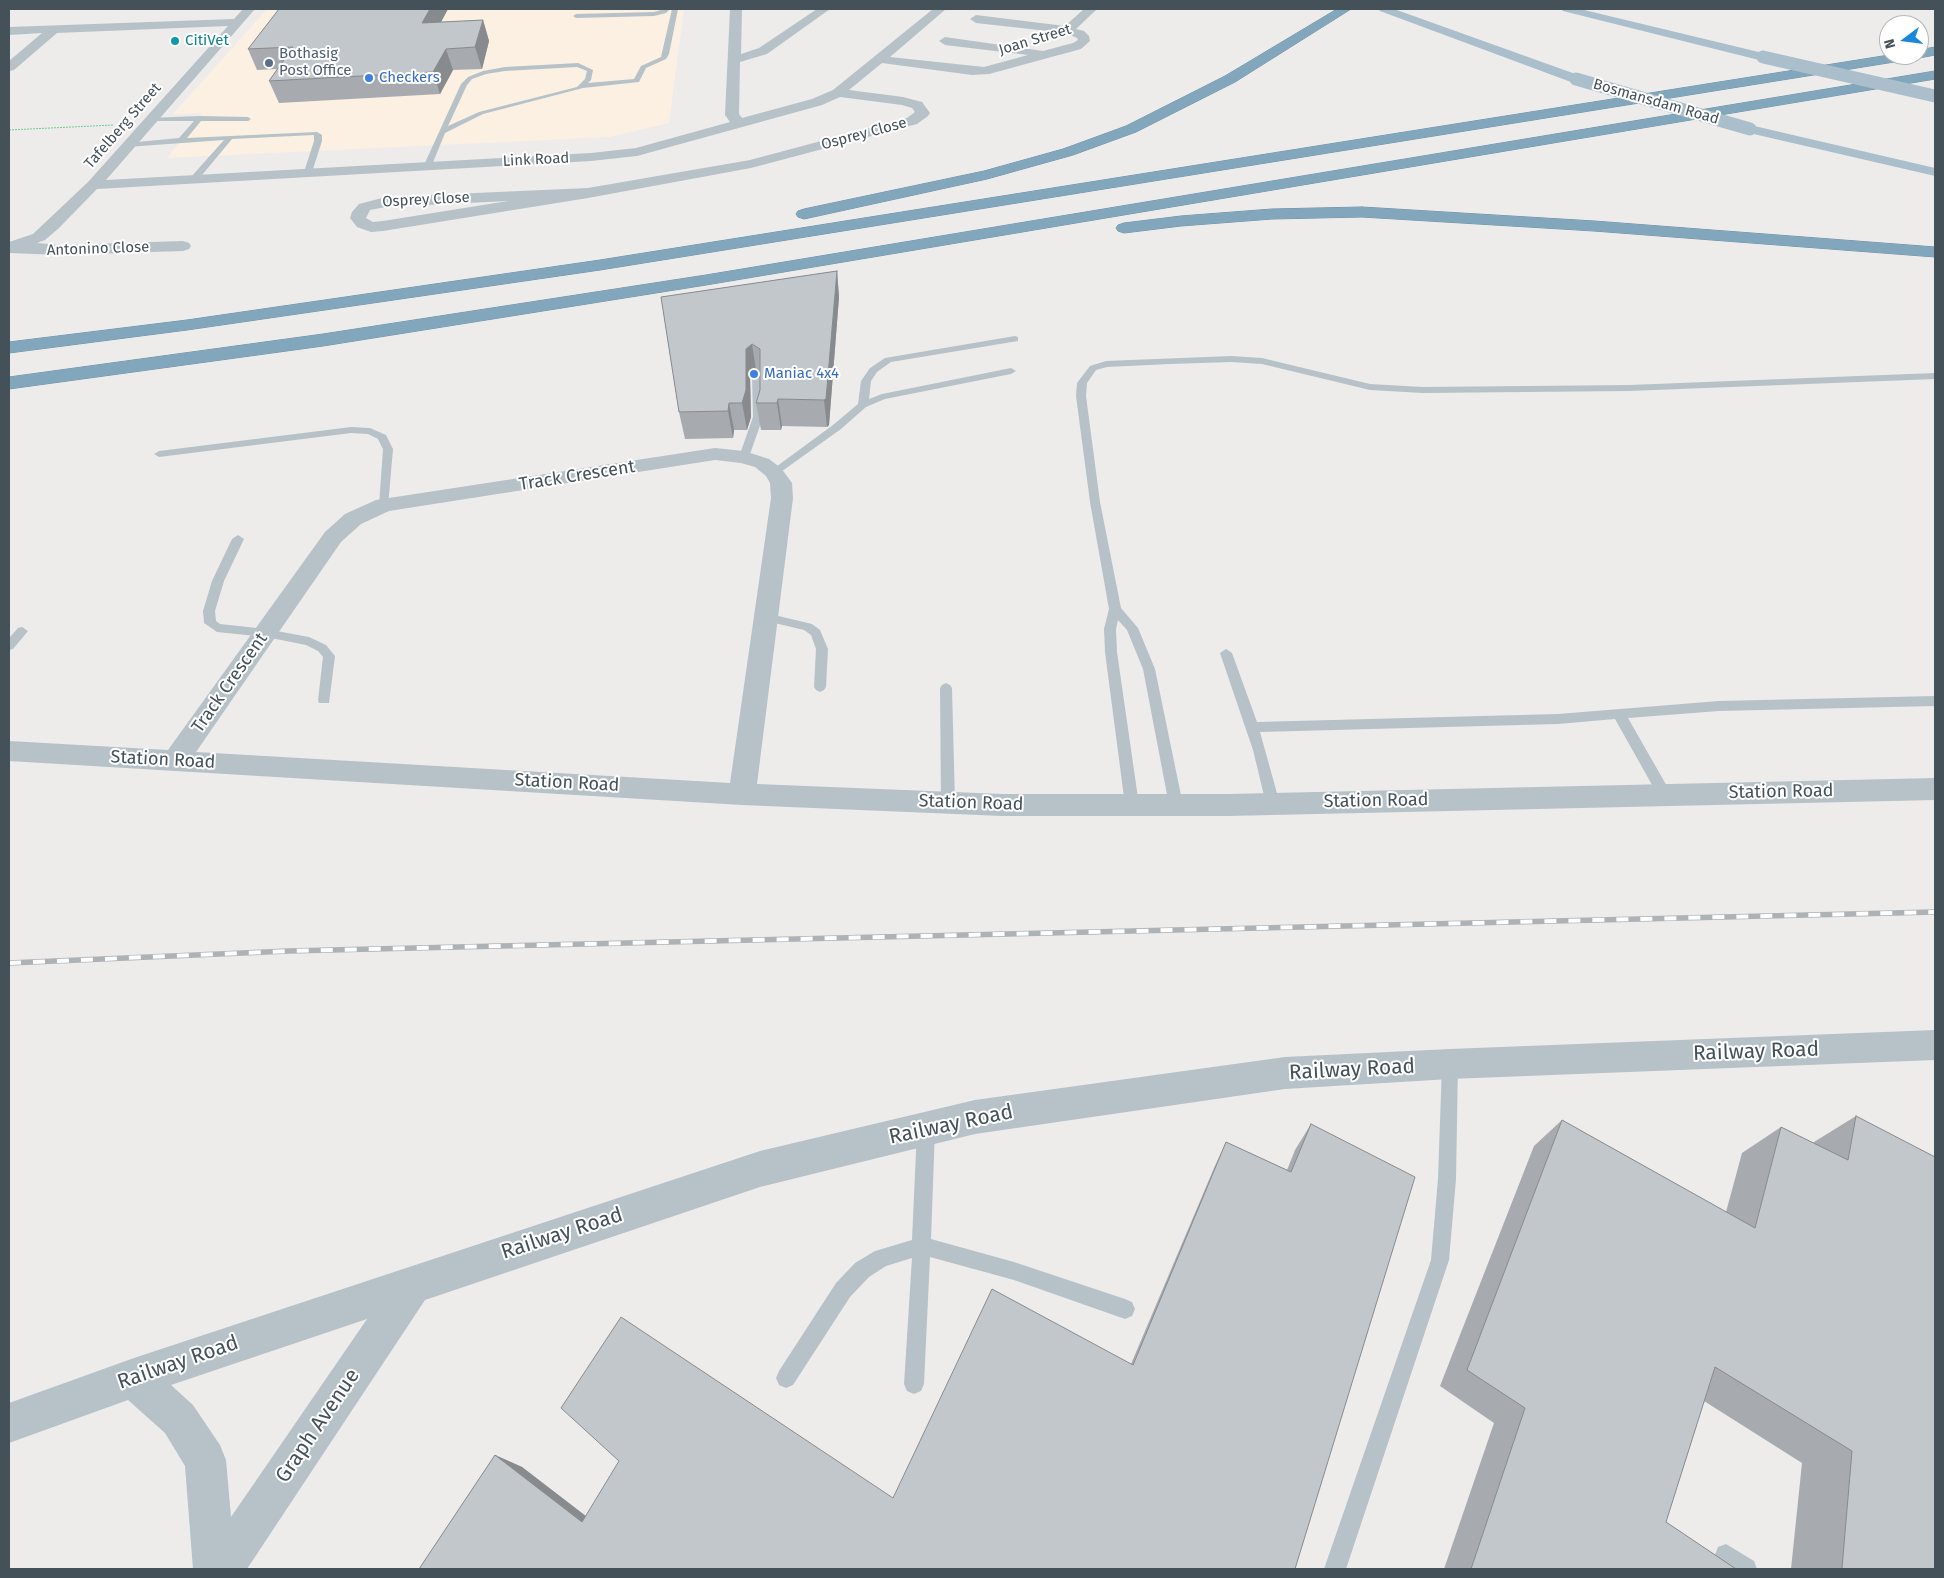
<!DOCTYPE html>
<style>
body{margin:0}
#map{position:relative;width:1944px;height:1578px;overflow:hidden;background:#eeebeb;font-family:"Fira Sans",sans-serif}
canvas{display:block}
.frame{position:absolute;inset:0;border:10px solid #445158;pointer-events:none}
.north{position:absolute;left:1879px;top:15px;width:50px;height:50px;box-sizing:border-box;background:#fff;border:1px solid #b4b9bc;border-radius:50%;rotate:255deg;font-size:14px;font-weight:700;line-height:20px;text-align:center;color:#445158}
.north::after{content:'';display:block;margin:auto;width:18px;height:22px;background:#1988da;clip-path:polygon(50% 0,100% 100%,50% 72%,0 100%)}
</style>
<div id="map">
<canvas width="1944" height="1578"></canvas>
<div class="frame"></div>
<div class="north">N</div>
</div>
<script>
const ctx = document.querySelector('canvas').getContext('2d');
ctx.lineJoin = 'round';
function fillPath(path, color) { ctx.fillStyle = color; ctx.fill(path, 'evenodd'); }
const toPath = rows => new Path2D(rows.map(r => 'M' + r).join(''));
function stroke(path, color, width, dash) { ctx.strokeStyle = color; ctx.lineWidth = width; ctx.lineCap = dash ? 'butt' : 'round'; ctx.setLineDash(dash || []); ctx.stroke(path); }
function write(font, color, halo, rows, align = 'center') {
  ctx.font = font + ' "Fira Sans",sans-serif'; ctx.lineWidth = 4; ctx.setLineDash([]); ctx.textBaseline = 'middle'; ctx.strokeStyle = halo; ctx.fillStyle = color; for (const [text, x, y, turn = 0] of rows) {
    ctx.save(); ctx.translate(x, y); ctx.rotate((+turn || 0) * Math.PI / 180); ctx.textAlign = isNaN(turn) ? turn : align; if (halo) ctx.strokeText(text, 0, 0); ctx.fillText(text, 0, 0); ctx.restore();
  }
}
const commercial = toPath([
 [267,9,684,9,669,123,609,137,167,158,202,113,173,114]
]);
const path = toPath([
 [9,130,113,125]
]);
const lane = toPath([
 [664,9,670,9,666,13,654,16,576,18,573,16,576,14,654,12,664,9],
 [672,9,678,9,669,54,666,59,646,68,639,82,583,88,483,114,445,133,432,165,428,167,424,165,461,84,468,77,483,71,505,67,578,63,593,70,591,80,588,83,634,79,641,66,661,57,672,9],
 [577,67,587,71,585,79,577,87,479,112,448,126,467,85,472,79,486,74,505,71,577,67],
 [200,116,248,117,251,119,248,121,201,121,187,138,317,132,322,135,322,141,312,172,308,174,304,172,314,141,314,135,232,139,197,181,191,181,191,177,224,140,127,147,123,145,127,143,179,138,194,121,150,121,147,119,148,118,200,116],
 [1015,336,1018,337,1018,341,891,362,877,372,871,381,869,399,882,394,1011,368,1016,371,1011,374,885,399,866,407,841,429,778,474,770,474,769,472,833,425,858,404,861,381,870,368,885,358,1015,336],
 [1231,356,1262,358,1370,384,1423,387,1629,385,1935,373,1935,379,1629,391,1423,393,1370,390,1262,364,1231,362,1170,364,1107,367,1096,370,1087,383,1086,396,1100,502,1121,608,1138,628,1155,669,1183,805,1181,809,1176,810,1171,809,1169,805,1143,669,1127,630,1118,620,1116,629,1117,652,1139,805,1137,809,1132,810,1127,809,1125,805,1105,652,1104,629,1109,609,1090,502,1076,396,1077,383,1090,366,1106,361,1231,356],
 [757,372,762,375,763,417,749,457,744,460,739,457,753,417,752,375,757,372],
 [351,427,370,428,386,435,393,449,388,507,384,508,379,505,383,449,378,439,368,434,351,433,159,457,154,454,159,451,351,427],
 [238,535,244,539,224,581,215,611,216,621,220,624,266,629,309,637,326,645,335,656,329,703,319,703,318,700,323,657,318,651,306,645,266,637,217,632,204,623,203,611,212,581,232,539,238,535],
 [766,613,812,624,820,630,828,649,826,687,824,690,820,692,816,690,814,687,816,649,811,635,804,630,762,620,760,617,762,614,766,613],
 [22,627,28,631,13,649,9,650,9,638,18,628,22,627],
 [1226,649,1232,653,1257,722,1558,714,1719,701,1935,696,1935,706,1719,711,1628,718,1672,795,1670,799,1665,800,1660,799,1615,719,1558,724,1260,732,1280,804,1278,808,1273,809,1268,808,1266,804,1253,750,1220,653,1226,649],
 [946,683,950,685,952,688,955,803,953,807,948,808,943,807,941,803,940,688,942,685,946,683],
 [1450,1056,1456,1059,1458,1064,1456,1179,1449,1260,1346,1569,1324,1569,1431,1260,1438,1179,1442,1064,1444,1059,1450,1056],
 [926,1121,932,1123,935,1129,931,1239,1014,1262,1125,1299,1132,1302,1135,1309,1132,1316,1125,1319,1014,1280,930,1257,924,1384,921,1391,914,1394,907,1391,904,1384,912,1258,886,1266,869,1277,850,1297,793,1385,786,1388,779,1385,776,1378,779,1371,836,1283,855,1263,875,1251,912,1240,917,1129,920,1123,926,1121],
 [1726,1544,1754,1561,1757,1569,1728,1569,1718,1563,1715,1555,1718,1547,1726,1544]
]);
const street = toPath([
 [243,9,255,9,106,180,591,153,636,148,730,122,725,115,730,9,742,9,741,54,759,48,817,9,830,9,767,54,740,62,739,114,742,118,812,99,833,90,933,9,946,9,890,57,984,67,1028,55,945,45,939,41,945,37,1043,51,1073,43,1078,40,1077,38,1066,33,976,23,970,19,976,15,1065,26,1084,9,1097,9,1076,29,1084,31,1089,36,1090,41,1081,49,989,74,972,75,882,63,849,90,903,97,922,102,930,113,928,116,917,124,751,168,588,198,383,231,371,232,357,227,350,218,352,212,359,204,386,197,588,188,750,160,907,118,915,112,912,108,902,105,840,97,822,105,637,156,591,161,97,189,59,228,45,240,37,243,61,245,183,241,189,243,191,246,189,249,183,251,61,255,9,253,9,242,33,234,88,182,228,26,57,33,14,70,9,71,9,61,42,33,9,35,9,27,234,19,243,9],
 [508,201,383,221,373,222,366,218,370,210,386,207,508,201],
 [715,448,744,451,769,459,781,468,792,483,793,498,757,784,1002,794,1228,794,1935,778,1935,800,1228,816,1002,816,742,805,9,761,9,741,168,750,325,532,345,514,376,500,715,448],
 [715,460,741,463,755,467,766,476,770,483,771,498,730,783,196,752,341,542,361,524,389,511,715,460],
 [1935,1030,1935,1060,1450,1079,1285,1089,975,1134,760,1187,425,1300,247,1569,193,1569,185,1466,165,1433,128,1400,9,1443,9,1403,134,1358,760,1151,975,1100,1285,1057,1450,1049,1935,1030],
 [367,1319,231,1517,226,1460,220,1445,193,1405,171,1385,367,1319]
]);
const primary = toPath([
 [1378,9,1394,9,1581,76,1583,79,1576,83,1571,82,1380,11,1378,9],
 [1561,9,1580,9,1767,54,1769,57,1763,61,1563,11,1561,9],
 [1750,125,1935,168,1935,176,1745,132,1743,129,1745,126,1750,125]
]);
const highway = toPath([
 [1337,9,1351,9,1235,82,1136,132,1073,155,987,179,804,219,798,217,796,214,798,211,804,209,984,171,1063,149,1126,126,1225,76,1337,9],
 [1935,47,1935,55,1919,58,600,270,187,330,9,353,9,342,187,320,600,260,1889,55,1919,55,1919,50,1935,47],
 [1935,71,1935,79,706,285,323,346,9,389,9,377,323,334,706,275,1935,71],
 [1362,207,1594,221,1935,247,1935,257,1594,231,1362,217,1272,219,1181,226,1124,233,1118,231,1116,228,1118,225,1124,223,1181,216,1272,209,1362,207]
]);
const rail = toPath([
 [9,963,289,951,1935,912]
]);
const primaryBridge = toPath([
 [1763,57,1935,96],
 [1576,79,1750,129]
]);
const wall = toPath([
 [279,9,448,9,441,22,483,20,489,41,482,69,453,70,440,94,279,103,269,81,277,69,257,70,248,49],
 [837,271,839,297,829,425,827,427,782,426,781,430,761,430,756,403,760,390,760,373,756,370,750,375,751,417,747,430,734,430,733,438,685,439,679,412,661,297],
 [1856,1116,1935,1569,1791,1569,1802,1463,1704,1401,1666,1522,1736,1569,1444,1569,1494,1423,1440,1386,1534,1146,1562,1120,1726,1212,1742,1153,1781,1127,1814,1143,1814,1142],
 [1311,1124,1295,1569,419,1569,495,1455,522,1467,586,1516,893,1498,1131,1364,1214,1168,1226,1142,1287,1170,1295,1150]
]);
const shadedWall = toPath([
 [430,9,448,9,429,44,422,23],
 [483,20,489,41,482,69,475,47],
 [446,49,453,70,440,94,433,72],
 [837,271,839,297,829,425,827,427,824,400],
 [752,344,756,370,750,375,751,417,747,430,742,403,746,349],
 [778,399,782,426,781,430,777,403],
 [729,403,734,430,733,438,728,411],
 [495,1455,522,1467,605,1531,582,1522]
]);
const building = toPath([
 [279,9,430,9,422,23,483,20,475,47,446,49,433,72,269,81,293,47,248,49,279,9],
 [837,271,826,399,824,400,778,399,777,403,756,403,760,390,760,349,752,344,746,349,746,390,742,403,729,403,728,411,679,412,661,297,837,271],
 [1856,1116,1935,1157,1935,1569,1845,1569,1842,1568,1852,1451,1715,1367,1666,1522,1736,1569,1471,1569,1525,1408,1467,1370,1562,1120,1755,1228,1781,1127,1848,1160,1856,1116],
 [1311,1124,1415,1177,1295,1569,419,1569,495,1455,582,1522,619,1461,561,1408,621,1317,893,1498,992,1289,1133,1365,1226,1142,1291,1172,1311,1124]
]);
const markers = [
 [175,41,5,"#0f9aa8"],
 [269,63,5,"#5c6f8a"],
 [369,78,5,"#3f7fe0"],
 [754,374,5,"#3f7fe0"]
];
const farStreetnames = [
 ["Joan Street",1035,40,-17],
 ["Bosmansdam Road",1656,102,16],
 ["Tafelberg Street",123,126,-49],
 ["Osprey Close",864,134,-15],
 ["Link Road",536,160,-3],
 ["Osprey Close",426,200,-3],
 ["Antonino Close",98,249,-2]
];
const farCulturenames = [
 ["CitiVet",185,41]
];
const farServicenames = [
 ["Bothasig",279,54],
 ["Post Office",279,71]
];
const farShopnames = [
 ["Checkers",379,78],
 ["Maniac 4x4",764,374]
];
const streetNames = [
 ["Track Crescent",577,476,-9],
 ["Track Crescent",230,683,-55],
 ["Station Road",163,760,3],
 ["Station Road",567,783,3],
 ["Station Road",1781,792,-1],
 ["Station Road",1376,801,-1],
 ["Station Road",971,803,2]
];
const nearStreetnames = [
 ["Railway Road",1756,1052,-2],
 ["Railway Road",1352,1070,-3],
 ["Railway Road",951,1125,-12],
 ["Railway Road",562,1234,-18],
 ["Railway Road",178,1363,-19],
 ["Graph Avenue",318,1426,-56]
];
fillPath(commercial, '#fbf0e2');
stroke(highway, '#6d91a7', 1);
stroke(path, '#70cb92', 1, [2, 1]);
fillPath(lane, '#b6c2c8');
fillPath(street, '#b6c2c8');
fillPath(primary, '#aabfcb');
fillPath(highway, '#82a6bb');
stroke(rail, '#adb2b6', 5.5);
stroke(rail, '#fff', 4, [12]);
stroke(primaryBridge, '#aabfcb', 13);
fillPath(wall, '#a7abaf');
fillPath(shadedWall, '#888b8e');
fillPath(building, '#c2c7cb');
stroke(building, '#888b8e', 1);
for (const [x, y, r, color] of markers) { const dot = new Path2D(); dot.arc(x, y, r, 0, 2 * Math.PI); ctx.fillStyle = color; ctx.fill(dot); stroke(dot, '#fff', 2); }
write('15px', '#445158', '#fff', farStreetnames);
write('15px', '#0d838f', '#fff', farCulturenames, 'left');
write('15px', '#4e5e75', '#fff', farServicenames, 'left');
write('15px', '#366cbe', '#fff', farShopnames, 'left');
write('18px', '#445158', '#fff', streetNames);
write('21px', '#445158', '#fff', nearStreetnames);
</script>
